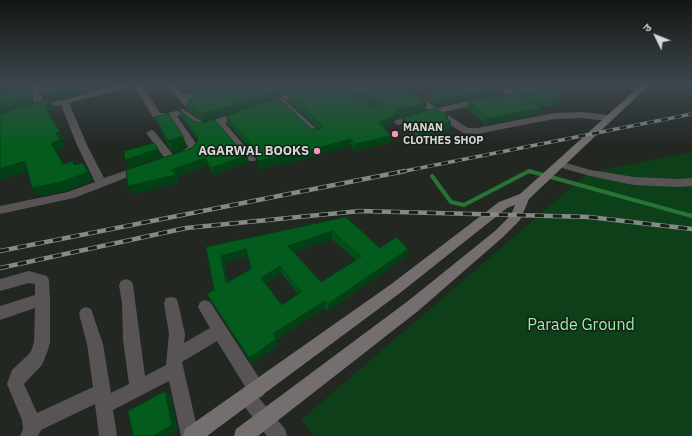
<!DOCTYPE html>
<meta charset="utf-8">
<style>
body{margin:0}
#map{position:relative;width:692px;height:436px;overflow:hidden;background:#222722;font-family:"IBM Plex Sans","Noto Sans Devanagari",sans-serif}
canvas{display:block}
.north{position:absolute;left:636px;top:16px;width:40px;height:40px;-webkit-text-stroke:3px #181e19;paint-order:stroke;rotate:313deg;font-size:11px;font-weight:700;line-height:16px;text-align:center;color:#d4d7d4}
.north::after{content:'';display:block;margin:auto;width:14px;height:18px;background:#d4d7d4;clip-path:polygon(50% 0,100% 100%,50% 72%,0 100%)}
</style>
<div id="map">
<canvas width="692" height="436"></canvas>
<div class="north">उ</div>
</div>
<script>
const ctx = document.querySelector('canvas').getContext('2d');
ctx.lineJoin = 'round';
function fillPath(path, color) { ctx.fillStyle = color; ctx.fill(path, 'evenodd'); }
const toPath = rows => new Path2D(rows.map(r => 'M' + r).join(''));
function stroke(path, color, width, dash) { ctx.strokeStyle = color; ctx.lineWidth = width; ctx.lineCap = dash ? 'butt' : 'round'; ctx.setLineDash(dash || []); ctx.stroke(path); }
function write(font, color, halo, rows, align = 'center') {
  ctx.font = font + ' "IBM Plex Sans",sans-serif'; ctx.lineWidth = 3; ctx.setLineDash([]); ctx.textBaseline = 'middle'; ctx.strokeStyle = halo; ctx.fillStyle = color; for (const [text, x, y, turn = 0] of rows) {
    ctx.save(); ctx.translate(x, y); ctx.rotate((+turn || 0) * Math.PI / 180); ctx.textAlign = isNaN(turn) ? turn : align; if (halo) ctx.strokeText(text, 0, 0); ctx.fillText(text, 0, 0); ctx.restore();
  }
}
const green = toPath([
 [692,152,692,436,314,436,301,420,588,173]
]);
const streamFar1 = toPath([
 [528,172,532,172]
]);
const stream = toPath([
 [432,176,451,202,464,205,529,171,692,216]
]);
const lane = toPath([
 [675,85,692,86,692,88,677,86,675,85]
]);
const street = toPath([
 [30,85,38,85,44,103,63,100,118,85,130,85,129,87,69,103,87,145,104,178,142,165,146,166,147,168,146,170,74,198,0,214,0,206,68,192,95,182,77,145,61,105,34,109,33,107,35,105,30,85],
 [134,85,142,85,160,113,168,113,183,109,204,123,239,112,245,112,246,114,245,116,225,123,256,159,255,161,247,161,217,125,205,129,197,128,181,115,177,116,199,148,187,157,179,157,178,155,179,153,188,147,170,118,159,119,153,117,134,85],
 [166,85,174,85,184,95,222,85,233,85,232,87,188,99,192,104,188,107,185,106,166,85],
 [316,85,326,85,286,101,319,131,321,133,319,135,313,135,279,104,265,109,261,106,277,98,316,85],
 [387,85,396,85,426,100,437,108,483,98,486,99,487,101,486,103,443,112,468,128,477,128,554,113,582,112,609,115,614,118,609,121,582,118,554,119,477,134,463,133,434,114,399,125,396,124,394,122,396,120,429,110,387,85],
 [493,85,502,85,529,103,528,105,522,105,493,85],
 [637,85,655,85,651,87,641,87,637,85],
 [151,130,154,131,175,157,176,159,175,161,167,161,146,133,151,130],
 [559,161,591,170,634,177,678,179,692,178,692,186,678,187,634,185,590,176,555,166,554,164,559,161],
 [29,271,47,276,49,280,50,299,50,342,48,350,42,365,24,384,37,413,93,387,87,344,79,314,81,309,86,307,91,309,103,344,111,393,129,384,123,340,122,303,119,285,121,281,126,279,131,281,133,285,145,376,166,365,169,334,164,303,166,298,171,297,176,298,178,303,185,334,184,343,210,328,198,307,200,302,205,300,210,302,263,384,266,390,263,396,259,398,285,429,287,436,267,436,241,402,238,396,241,390,246,388,217,341,182,362,199,436,181,436,169,381,113,410,117,436,99,436,95,404,41,430,38,436,20,436,23,429,22,420,7,384,12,370,30,353,32,349,34,342,35,308,0,320,0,306,35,295,35,284,29,283,0,291,0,279,29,271]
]);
const secondary = toPath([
 [641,85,649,85,529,199,520,220,503,237,418,311,258,436,234,436,236,429,408,301,495,231,511,215,515,205,507,208,400,293,207,436,183,436,185,429,390,285,499,202,520,194,641,85]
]);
const railFar1 = toPath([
 [400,172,692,114]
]);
const rail = toPath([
 [0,251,405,171],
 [0,268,186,228,360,211,589,217,692,229]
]);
const wall = toPath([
 [219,85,216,119,202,121,189,111,186,104,189,103,188,100,194,97,193,94,200,92,199,90],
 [340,85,393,85,427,102,425,110,396,119,393,120,393,123,384,127,391,136,390,143,354,151,351,146,287,164,286,163,259,169,256,156,228,124,226,116,311,129,319,129,289,102,288,94,377,106],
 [504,85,532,85,539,89,561,95,563,97,560,103,555,106,539,106],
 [447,86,504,87,502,93,437,106,427,99,428,92,446,89],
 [468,102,542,108,539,114,486,125,471,111,468,111,466,109],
 [178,109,249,162,214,175,208,165,177,177,179,183,132,194,192,148,198,141,181,117],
 [448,116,447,119,451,122,450,130,438,134,436,132,418,138,415,135,413,136,402,126,402,118],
 [155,117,183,136,187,147,174,152,169,147],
 [346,217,380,248,407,256,328,311,325,308,276,340,278,345,252,364,211,301,207,294,214,290,206,247],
 [332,239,356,260,321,282,294,252],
 [248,256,251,269,228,282,224,263],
 [281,273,298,294,282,305,265,284]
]);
const shadedWall = toPath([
 [85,85,115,85,63,99,51,100,56,110,50,112,54,123,49,115,44,101,40,94],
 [292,85,313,85,216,119,202,121,200,114],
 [571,85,578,85,555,99,557,93],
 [26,87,31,94,33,104,0,114,0,105],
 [504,87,502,93,437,106,439,100],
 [563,97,560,103,555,106,558,99],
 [427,102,425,110,396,119,393,120,393,123,379,130,379,122,394,114,396,111],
 [473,104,471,111,468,111,470,105],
 [542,108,539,114,486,125,488,118],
 [448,116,446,124,451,122,450,130,438,134,439,126,445,117],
 [437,124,436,132,418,138,420,130],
 [416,127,415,135,413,136,414,128],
 [60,131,65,139,62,141,65,148,57,151,69,173,63,164,51,143,56,133],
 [183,136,187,147,174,152,169,141],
 [391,136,390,143,354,151,355,144],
 [351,139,351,146,287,164,286,157],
 [158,149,162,156,129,168,125,160],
 [247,155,249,162,214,175,212,168],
 [285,155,286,163,259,169,257,161],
 [205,158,208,165,177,177,179,183,132,194,128,186],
 [25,161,32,170,0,180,0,169],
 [83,163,88,171,93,180,68,191,39,196,32,188],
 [332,231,332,239,290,254,288,246],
 [246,249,248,256,224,263,229,290,226,283,221,256],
 [408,249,407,256,328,311,328,304],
 [280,266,281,273,263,285,261,278],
 [324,301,325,308,276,340,278,345,252,364,249,358,273,334],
 [165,391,171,397,178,430,167,436,153,436]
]);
const building = toPath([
 [37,85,85,85,58,91,40,94,37,85],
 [219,85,292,85,214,111,200,114,186,104,191,102,188,100,196,97,193,94,201,91,199,90,219,85],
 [313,85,337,85,374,106,381,106,383,102,352,85,396,85,427,102,396,111,394,114,394,116,379,122,391,136,355,144,351,139,286,157,285,155,257,161,255,149,226,116,278,98,311,129,319,129,322,125,288,94,313,85],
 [453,85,502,85,504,87,439,100,428,92,449,88,447,86,453,85],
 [517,85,532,85,539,89,548,85,571,85,557,93,563,97,558,99,542,99,517,85],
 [26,87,28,96,0,105,0,94,26,87],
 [514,93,542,108,488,118,473,104,470,105,468,102,514,93],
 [50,100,51,102,45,104,49,115,60,131,56,133,60,140,51,143,63,164,73,161,74,165,83,163,88,172,61,182,32,188,25,161,0,169,0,114,37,102,50,100],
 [435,108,448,116,445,117,451,122,439,126,437,124,420,130,416,127,414,128,402,118,435,108],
 [178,109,194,122,203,123,214,119,244,154,247,155,212,168,205,158,171,170,176,175,128,186,126,170,192,148,198,141,197,136,178,109],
 [168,113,183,136,169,141,164,135,165,135,155,117,168,113],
 [154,143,158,149,125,160,124,151,154,143],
 [346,217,380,248,396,237,408,249,328,304,324,301,273,334,276,339,249,358,207,294,214,290,206,247,346,217],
 [332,231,361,257,321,282,288,246,332,231],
 [246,249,251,269,226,283,221,256,246,249],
 [280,266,301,292,282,305,261,278,280,266],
 [165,391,172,425,153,436,133,436,128,411,165,391]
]);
const markers = [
 [395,134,4,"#f09ab7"],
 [317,151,4,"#f09ab7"]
];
const farPoinames = [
 ["MANAN",403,128],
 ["CLOTHES SHOP",403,141]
];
const poiNames = [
 ["AGARWAL BOOKS",309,151]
];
const nearParknames = [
 ["Parade Ground",581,325]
];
fillPath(green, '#0d4018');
stroke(streamFar1, '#287436', 3);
stroke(stream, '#287436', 4);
fillPath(lane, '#585455');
fillPath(street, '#585455');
fillPath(secondary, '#746e6f');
stroke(railFar1, '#868a86', 3.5);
stroke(rail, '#868a86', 4.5);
stroke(railFar1, '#181e19', 2.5, [7]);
stroke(rail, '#181e19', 3, [9]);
fillPath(wall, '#034e1a');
fillPath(shadedWall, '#034015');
fillPath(building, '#045b1e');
stroke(building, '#034015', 1);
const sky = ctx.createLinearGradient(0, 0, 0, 146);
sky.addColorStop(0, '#131513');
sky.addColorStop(0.58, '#3e474f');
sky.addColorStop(1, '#3e474f00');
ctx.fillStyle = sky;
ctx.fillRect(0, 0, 692, 146);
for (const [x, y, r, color] of markers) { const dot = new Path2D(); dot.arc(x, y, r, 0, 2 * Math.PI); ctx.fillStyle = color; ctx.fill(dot); stroke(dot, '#181e19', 1.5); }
write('bold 11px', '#d4d7d4', '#181e19', farPoinames, 'left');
write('bold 13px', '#d4d7d4', '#181e19', poiNames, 'right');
write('16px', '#93f59f', '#181e19', nearParknames);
</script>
